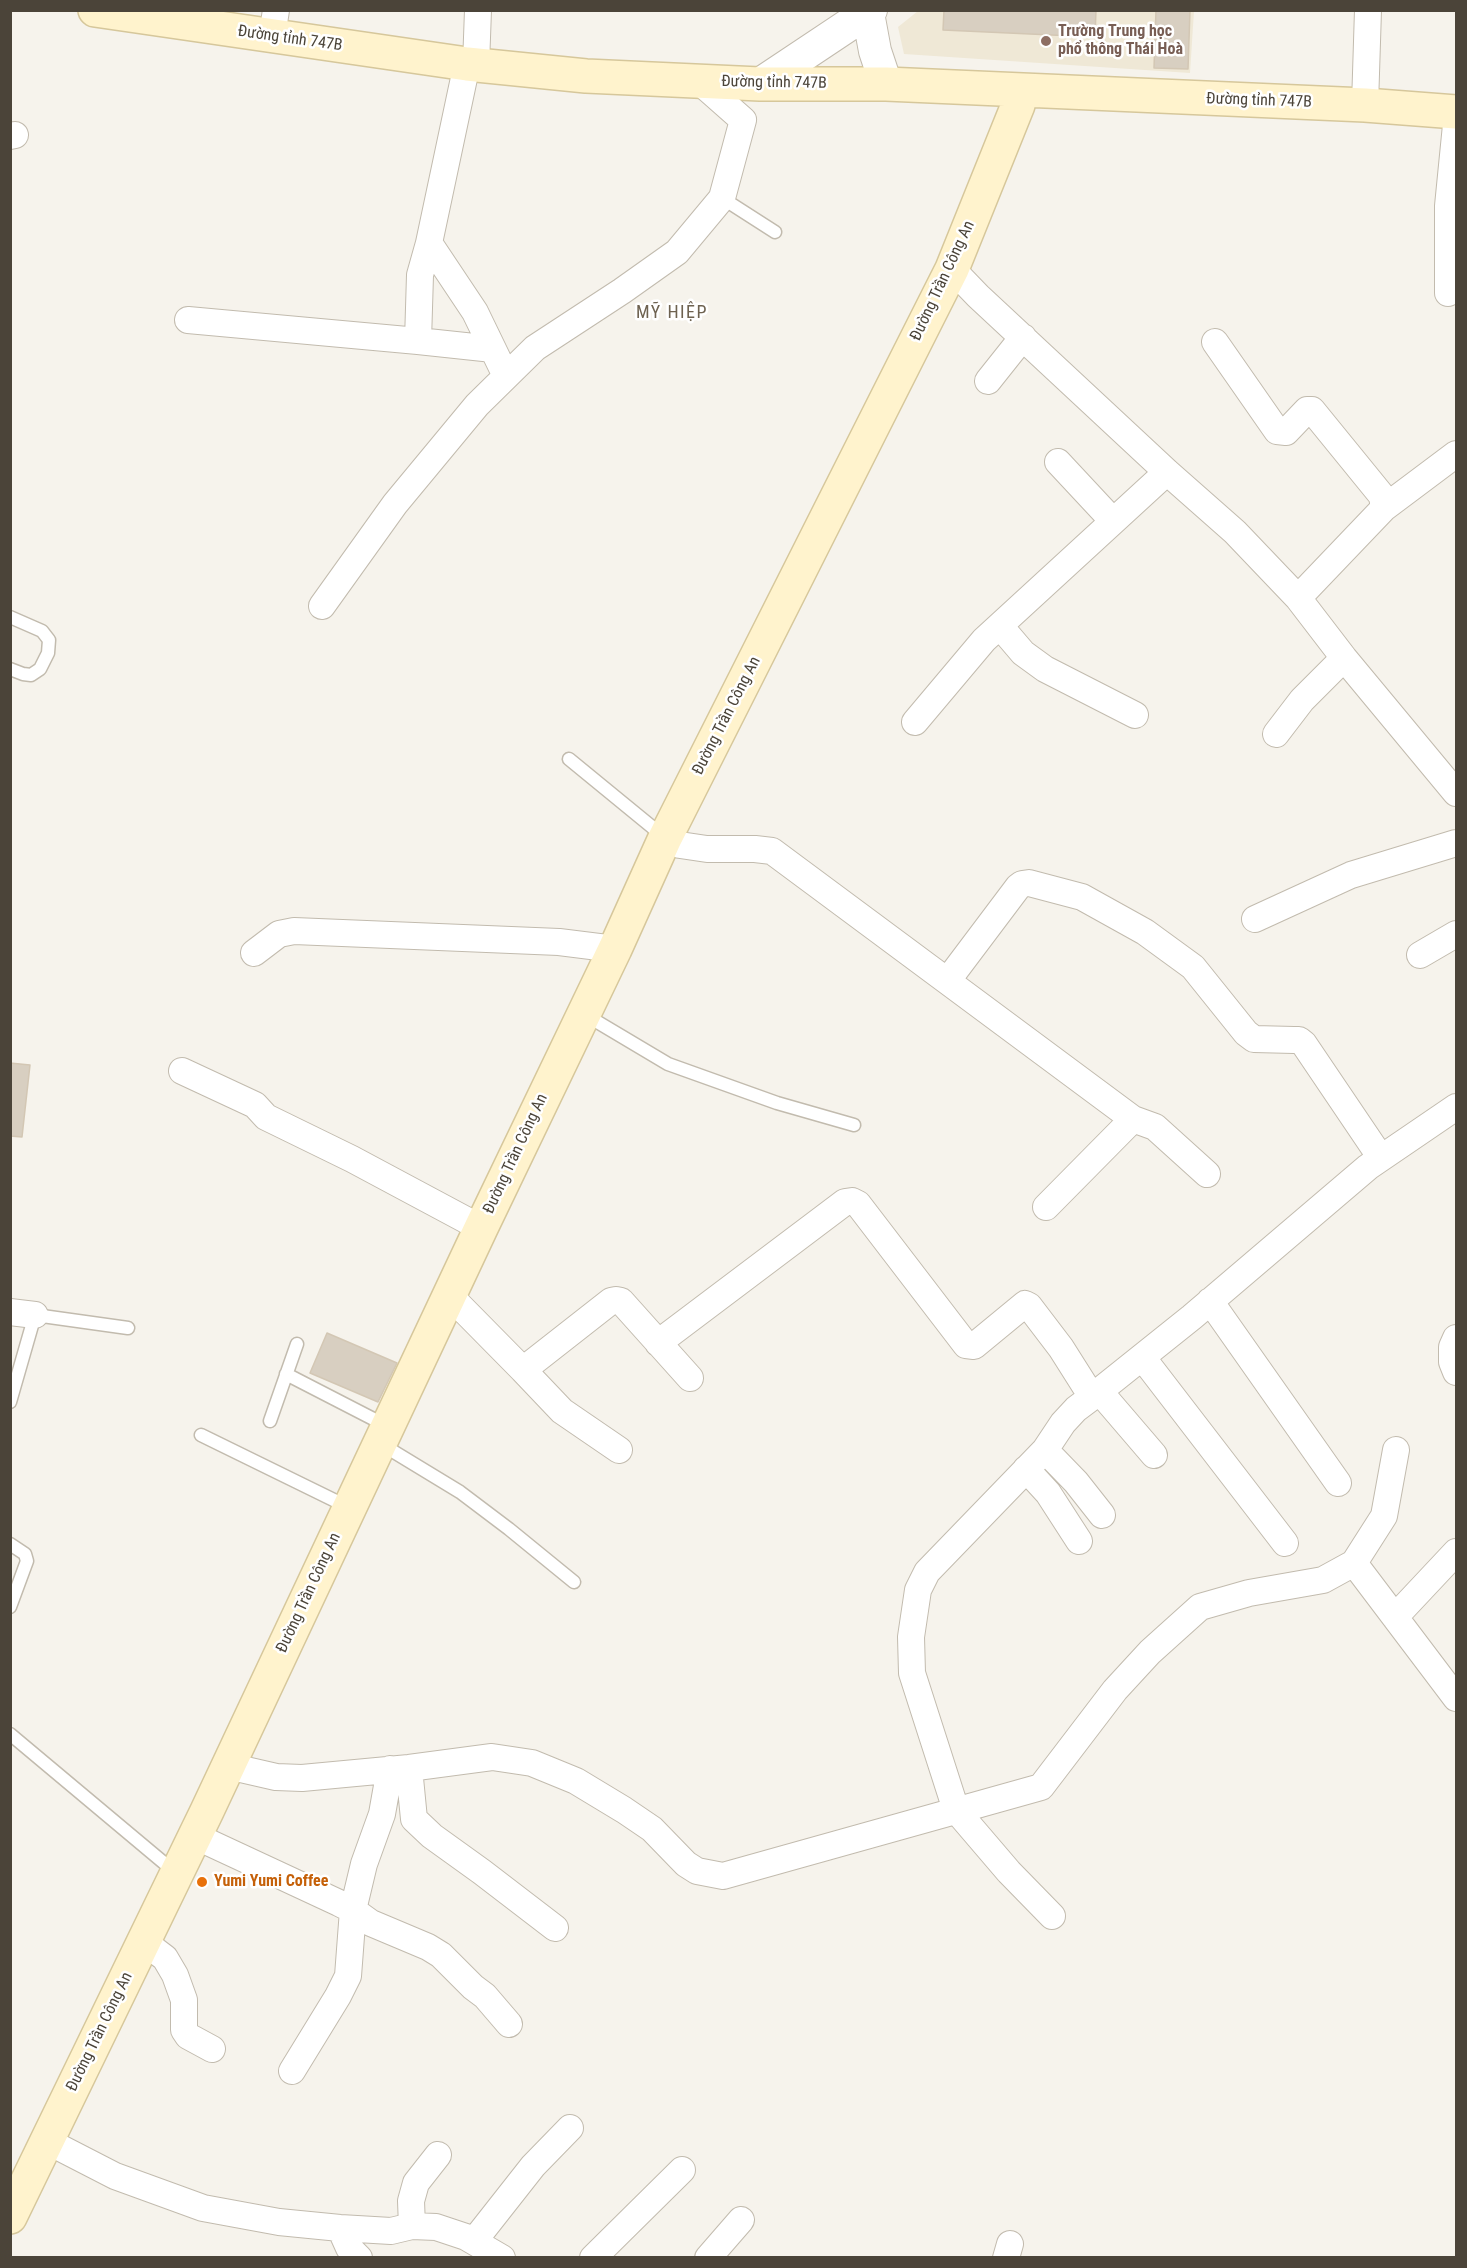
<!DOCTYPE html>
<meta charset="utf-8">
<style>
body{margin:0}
#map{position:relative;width:1467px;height:2268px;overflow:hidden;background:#f6f3ec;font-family:"Roboto Condensed",sans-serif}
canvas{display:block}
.frame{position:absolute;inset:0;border:12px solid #4b4439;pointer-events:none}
</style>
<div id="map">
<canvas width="1467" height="2268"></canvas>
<div class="frame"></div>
</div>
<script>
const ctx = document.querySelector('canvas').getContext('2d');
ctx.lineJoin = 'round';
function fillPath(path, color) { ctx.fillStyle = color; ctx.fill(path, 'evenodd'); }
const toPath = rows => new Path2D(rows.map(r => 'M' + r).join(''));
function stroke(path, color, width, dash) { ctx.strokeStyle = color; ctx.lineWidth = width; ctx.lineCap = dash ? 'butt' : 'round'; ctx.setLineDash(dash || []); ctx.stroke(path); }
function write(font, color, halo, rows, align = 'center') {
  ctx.font = font + ' "Roboto Condensed",sans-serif'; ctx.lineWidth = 5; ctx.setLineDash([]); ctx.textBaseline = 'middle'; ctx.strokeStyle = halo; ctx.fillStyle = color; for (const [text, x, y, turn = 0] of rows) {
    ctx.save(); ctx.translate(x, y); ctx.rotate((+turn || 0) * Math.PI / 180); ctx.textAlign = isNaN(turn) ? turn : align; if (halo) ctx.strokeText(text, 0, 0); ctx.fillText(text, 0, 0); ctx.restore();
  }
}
const education = toPath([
 [918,11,1194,11,1190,73,904,54,898,27]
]);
const building = toPath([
 [944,10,1096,10,1095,37,943,30,944,10],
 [1156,10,1190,10,1188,69,1154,68,1156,10],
 [10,1063,30,1065,22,1137,10,1136,10,1063],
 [327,1333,397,1363,378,1402,310,1373,327,1333]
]);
const service = toPath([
 [722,198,775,232],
 [10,617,42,631,49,640,48,653,40,669,31,675,23,674,10,669],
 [569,759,663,836],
 [584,1014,668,1064,777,1103,854,1125],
 [286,1374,387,1426],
 [10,1402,35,1315,128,1328],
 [270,1421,297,1344],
 [201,1435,348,1507],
 [381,1444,460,1492,509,1529,574,1582],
 [10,1544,25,1554,27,1561,10,1607],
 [10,1734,176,1873]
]);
const minor = toPath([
 [272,36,276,10],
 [467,64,429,243,475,312,506,376],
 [476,65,478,10],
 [1365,105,1368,10],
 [10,136,15,135],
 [952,269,978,296,1167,472,1235,532,1298,598,1344,658,1456,793],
 [1448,293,1448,206,1456,125],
 [188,320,418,341,420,275,429,243],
 [418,341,493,349],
 [1215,342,1277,431,1286,432,1307,410,1312,410,1382,496,1384,508,1298,598],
 [988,381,1023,337],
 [1058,462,1113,521],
 [1384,508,1456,454],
 [322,606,395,504,477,405,535,348,622,291,677,252,722,198,743,120,700,82],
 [1000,626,1023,653,1045,669,1135,715],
 [915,722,984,640,1167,472],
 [1276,734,1302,700,1344,658],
 [665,838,680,845,707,849,755,849,772,851,1133,1119,1155,1127,1207,1174],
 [1255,919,1351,875,1456,843],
 [254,953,279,934,294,931,559,942,615,949],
 [1420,955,1456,934],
 [948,980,1018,887,1022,884,1029,883,1082,897,1145,932,1193,967,1246,1033,1254,1039,1294,1040,1299,1040,1304,1044,1381,1158],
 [182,1071,255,1105,266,1117,352,1159,481,1228],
 [1046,1207,1133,1119],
 [450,1296,523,1370,611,1301,616,1300,621,1301,690,1378],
 [1210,1301,1338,1483],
 [10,1312,35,1315],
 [1456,1338,1452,1347,1452,1362,1456,1372],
 [658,1343,845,1202,852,1201,858,1204,966,1345,974,1346,1025,1304,1029,1306,1061,1348,1092,1397,1192,1317,1368,1167,1456,1107],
 [1142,1357,1285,1543],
 [523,1370,562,1411,619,1450],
 [1100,1392,1154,1455],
 [1045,1450,1076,1482,1102,1515],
 [1026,1469,1048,1493,1079,1541],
 [1354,1563,1456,1698],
 [1395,1617,1456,1552],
 [228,1766,276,1777,302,1778,409,1768,492,1757,532,1763,576,1781,624,1810,652,1829,686,1864,697,1871,723,1876,1041,1787,1115,1690,1150,1652,1200,1607,1249,1593,1323,1580,1354,1563,1384,1516,1396,1450],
 [409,1768,414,1819,432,1836,482,1872,555,1928],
 [195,1836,339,1903,353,1910,371,1923,428,1947,441,1955,473,1987,485,1996,509,2024],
 [1052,1916,1009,1872,956,1810,912,1673,911,1637,918,1590,927,1572,1045,1450,1063,1423,1076,1409,1092,1397],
 [144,1942,165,1958,175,1975,184,2000,184,2030,188,2036,212,2049],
 [292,2071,338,1996,348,1976,353,1910,364,1864,382,1814,390,1769],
 [47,2141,115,2176,203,2208,279,2222,340,2228,391,2231,412,2226,436,2227,466,2237,502,2258],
 [412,2226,411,2201,416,2183,438,2155],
 [340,2228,349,2248,359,2258],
 [474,2241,533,2166,570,2128],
 [593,2258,682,2170],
 [708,2258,741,2220],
 [1006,2258,1010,2244]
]);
const tertiary = toPath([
 [868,13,875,51,886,84],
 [760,84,871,10]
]);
const secondary = toPath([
 [95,10,467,64,586,76,760,84,886,84,1365,105,1456,112],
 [10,2217,207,1811,481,1228,615,949,665,838,952,269,1018,105,1021,91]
]);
const markers = [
 [1046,41,6,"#8d6e63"],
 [202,1882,6,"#e8710a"]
];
const educationNames = [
 ["Trường Trung học",1058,32],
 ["phổ thông Thái Hoà",1058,50]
];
const streetNames = [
 ["Đường tỉnh 747B",290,39,8],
 ["Đường tỉnh 747B",774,83,1],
 ["Đường tỉnh 747B",1259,101,2],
 ["Đường Trần Công An",943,281,-65],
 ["Đường Trần Công An",727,716,-63],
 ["Đường Trần Công An",516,1154,-65],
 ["Đường Trần Công An",309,1593,-65],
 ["Đường Trần Công An",100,2032,-64]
];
const foodNames = [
 ["Yumi Yumi Coffee",214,1882]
];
const neighbourhoodNames = [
 ["MỸ HIỆP",672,313]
];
fillPath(education, '#efe8d6');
fillPath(building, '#d8cfc1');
stroke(building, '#d3c7b4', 1.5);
stroke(service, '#c2bbae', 15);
stroke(minor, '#c2bbae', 28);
stroke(tertiary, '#c2bbae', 34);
stroke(secondary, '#d6c79b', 36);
stroke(service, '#fff', 12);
stroke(minor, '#fff', 26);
stroke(tertiary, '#fff', 32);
stroke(secondary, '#fff3cd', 33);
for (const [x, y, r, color] of markers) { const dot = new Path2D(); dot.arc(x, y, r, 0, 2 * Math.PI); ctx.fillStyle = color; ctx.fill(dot); stroke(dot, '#fff', 2); }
write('bold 16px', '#785e54', '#fff', educationNames, 'left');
write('16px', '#4b4439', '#fff', streetNames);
write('bold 16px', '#c56008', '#fff', foodNames, 'left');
ctx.letterSpacing = '1.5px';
write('18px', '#6e6250', '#fff', neighbourhoodNames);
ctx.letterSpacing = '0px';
</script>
